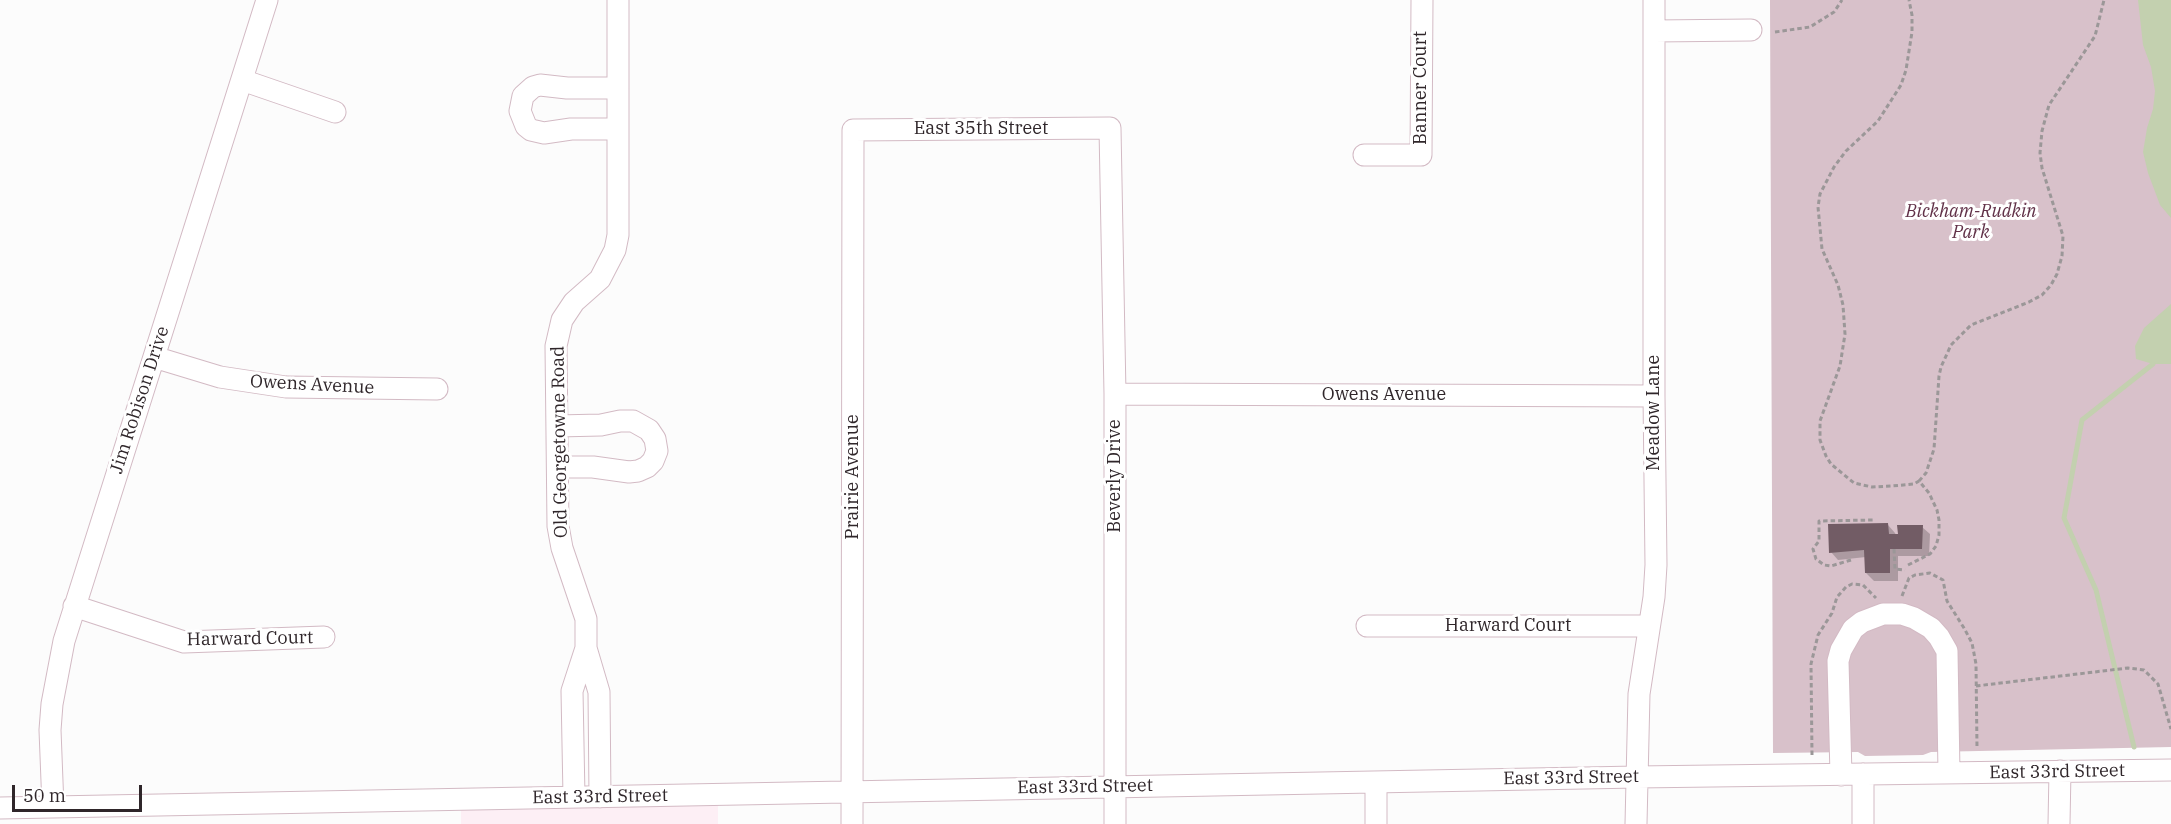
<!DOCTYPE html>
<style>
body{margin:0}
#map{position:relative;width:2171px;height:824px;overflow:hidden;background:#fcfcfc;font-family:"IBM Plex Serif",serif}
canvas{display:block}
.scale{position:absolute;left:12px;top:785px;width:130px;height:27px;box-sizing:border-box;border:3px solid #2f262a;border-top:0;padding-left:8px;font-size:18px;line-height:21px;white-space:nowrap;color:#2f262a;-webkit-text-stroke:4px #fff;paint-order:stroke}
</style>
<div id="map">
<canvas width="2171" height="824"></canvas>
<div class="scale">50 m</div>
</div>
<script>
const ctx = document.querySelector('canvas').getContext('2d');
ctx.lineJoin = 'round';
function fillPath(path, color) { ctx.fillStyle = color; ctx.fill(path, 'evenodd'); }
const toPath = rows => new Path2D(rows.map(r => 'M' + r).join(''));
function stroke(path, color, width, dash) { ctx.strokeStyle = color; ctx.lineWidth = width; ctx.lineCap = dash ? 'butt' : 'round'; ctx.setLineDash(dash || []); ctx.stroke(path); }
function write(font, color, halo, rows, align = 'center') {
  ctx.font = font + ' "IBM Plex Serif",serif'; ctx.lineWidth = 6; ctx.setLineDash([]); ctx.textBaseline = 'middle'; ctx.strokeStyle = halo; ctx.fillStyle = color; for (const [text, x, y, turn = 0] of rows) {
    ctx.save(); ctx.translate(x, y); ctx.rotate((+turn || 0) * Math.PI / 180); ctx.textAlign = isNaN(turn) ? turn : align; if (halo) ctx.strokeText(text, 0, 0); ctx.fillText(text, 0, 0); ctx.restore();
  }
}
const built = toPath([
 [718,794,718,824,461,824,461,800]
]);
const green = toPath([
 [1770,0,2171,0,2171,747,1931,752,1923,755,1865,756,1858,752,1773,753]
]);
const water = toPath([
 [2138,0,2171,0,2171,218,2160,205,2148,173,2143,152,2147,128,2153,109,2155,91,2151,67,2143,45],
 [2171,304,2171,364,2153,364,2136,359,2135,346,2144,328]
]);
const shadow = toPath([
 [1888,525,1895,533,1896,535,1922,527,1930,534,1929,556,1898,556,1898,581,1874,581,1866,573,1866,557,1838,560,1831,552]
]);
const stream = toPath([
 [2134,747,2096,590,2064,518,2082,420,2153,364]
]);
const building = toPath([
 [1888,523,1889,534,1898,534,1897,525,1923,525,1922,549,1890,549,1890,573,1865,573,1864,550,1829,553,1828,524]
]);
const path = toPath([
 [1775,32,1810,27,1834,12,1842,0],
 [1919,481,1926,473,1934,449,1939,376,1941,367,1951,345,1971,325,2029,302,2042,295,2051,285,2057,274,2062,256,2063,236,2042,168,2040,153,2042,131,2049,105,2095,36,2104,0],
 [1894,549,1895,569,1905,570],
 [1851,560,1831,566,1824,565,1816,559,1813,549,1819,541,1819,521,1873,520],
 [1908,565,1930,554,1936,546,1939,535,1939,520,1937,510,1929,493,1919,481,1914,484,1891,486,1872,487,1854,483,1831,464,1826,456,1820,440,1820,421,1840,366,1845,334,1843,305,1838,285,1822,249,1818,207,1820,194,1834,167,1846,151,1878,121,1901,85,1906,70,1912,32,1912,15,1909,0],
 [1902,596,1909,578,1915,575,1930,573,1943,580,1947,601,1964,628,1972,643,1976,664,1977,748],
 [1976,686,2128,668,2144,670,2158,684,2171,729],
 [1812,755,1811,664,1818,635,1832,613,1837,597,1846,587,1852,584,1863,585,1876,598]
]);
const minor = toPath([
 [1654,31,1751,30],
 [242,80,335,112],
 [618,88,567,88,540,85,533,87,523,96,520,111,526,126,531,130,544,133,571,129,618,129],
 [1364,155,1421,155,1422,0],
 [154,357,220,377,286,387,437,389],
 [1115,394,1654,396],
 [557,426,601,425,620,421,633,421,649,430,655,439,657,451,653,461,647,467,638,471,629,472,593,467,558,467],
 [74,606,184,642,324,637],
 [1367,626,1649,626],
 [1841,775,1838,661,1841,650,1853,629,1862,622,1883,614,1902,614,1914,618,1931,628,1939,637,1947,651,1949,773],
 [574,797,572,691,586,648],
 [600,797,599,692,586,648,586,619,562,548,558,526,556,346,562,320,574,302,600,279,615,250,618,235,618,0],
 [53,807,50,730,52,704,64,641,267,0],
 [0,808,1637,777,2171,770],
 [852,824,853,130,1110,128,1115,394,1115,824],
 [1376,824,1376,782],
 [1636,824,1639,694,1654,597,1656,565,1654,396,1654,0],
 [1863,824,1863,774],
 [2059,824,2060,771]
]);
const streetNames = [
 ["Banner Court",1421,88,-90],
 ["East 35th Street",981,129],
 ["Owens Avenue",312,385,3],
 ["Owens Avenue",1384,395],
 ["Jim Robison Drive",140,400,-72],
 ["Meadow Lane",1654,413,-90],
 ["Old Georgetowne Road",560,442,-91],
 ["Beverly Drive",1115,476,-90],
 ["Prairie Avenue",853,477,-90],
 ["Harward Court",1508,626],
 ["Harward Court",250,639,-1],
 ["East 33rd Street",2057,772,-1],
 ["East 33rd Street",1571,778,-1],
 ["East 33rd Street",1085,787,-1],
 ["East 33rd Street",600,797,-1]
];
const parkNames = [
 ["Bickham-Rudkin",1971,212],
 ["Park",1971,233]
];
fillPath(built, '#fdeff5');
fillPath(green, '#d8c1ca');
fillPath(water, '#c3d0af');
fillPath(shadow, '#0003');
stroke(stream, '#c3d0af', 5);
fillPath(building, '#725c65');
stroke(minor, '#d3bac4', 23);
stroke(path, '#9b9798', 3, [4.5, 3]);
stroke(minor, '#fff', 21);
write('18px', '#2f262a', '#fff', streetNames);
write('italic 18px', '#613148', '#fff', parkNames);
</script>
